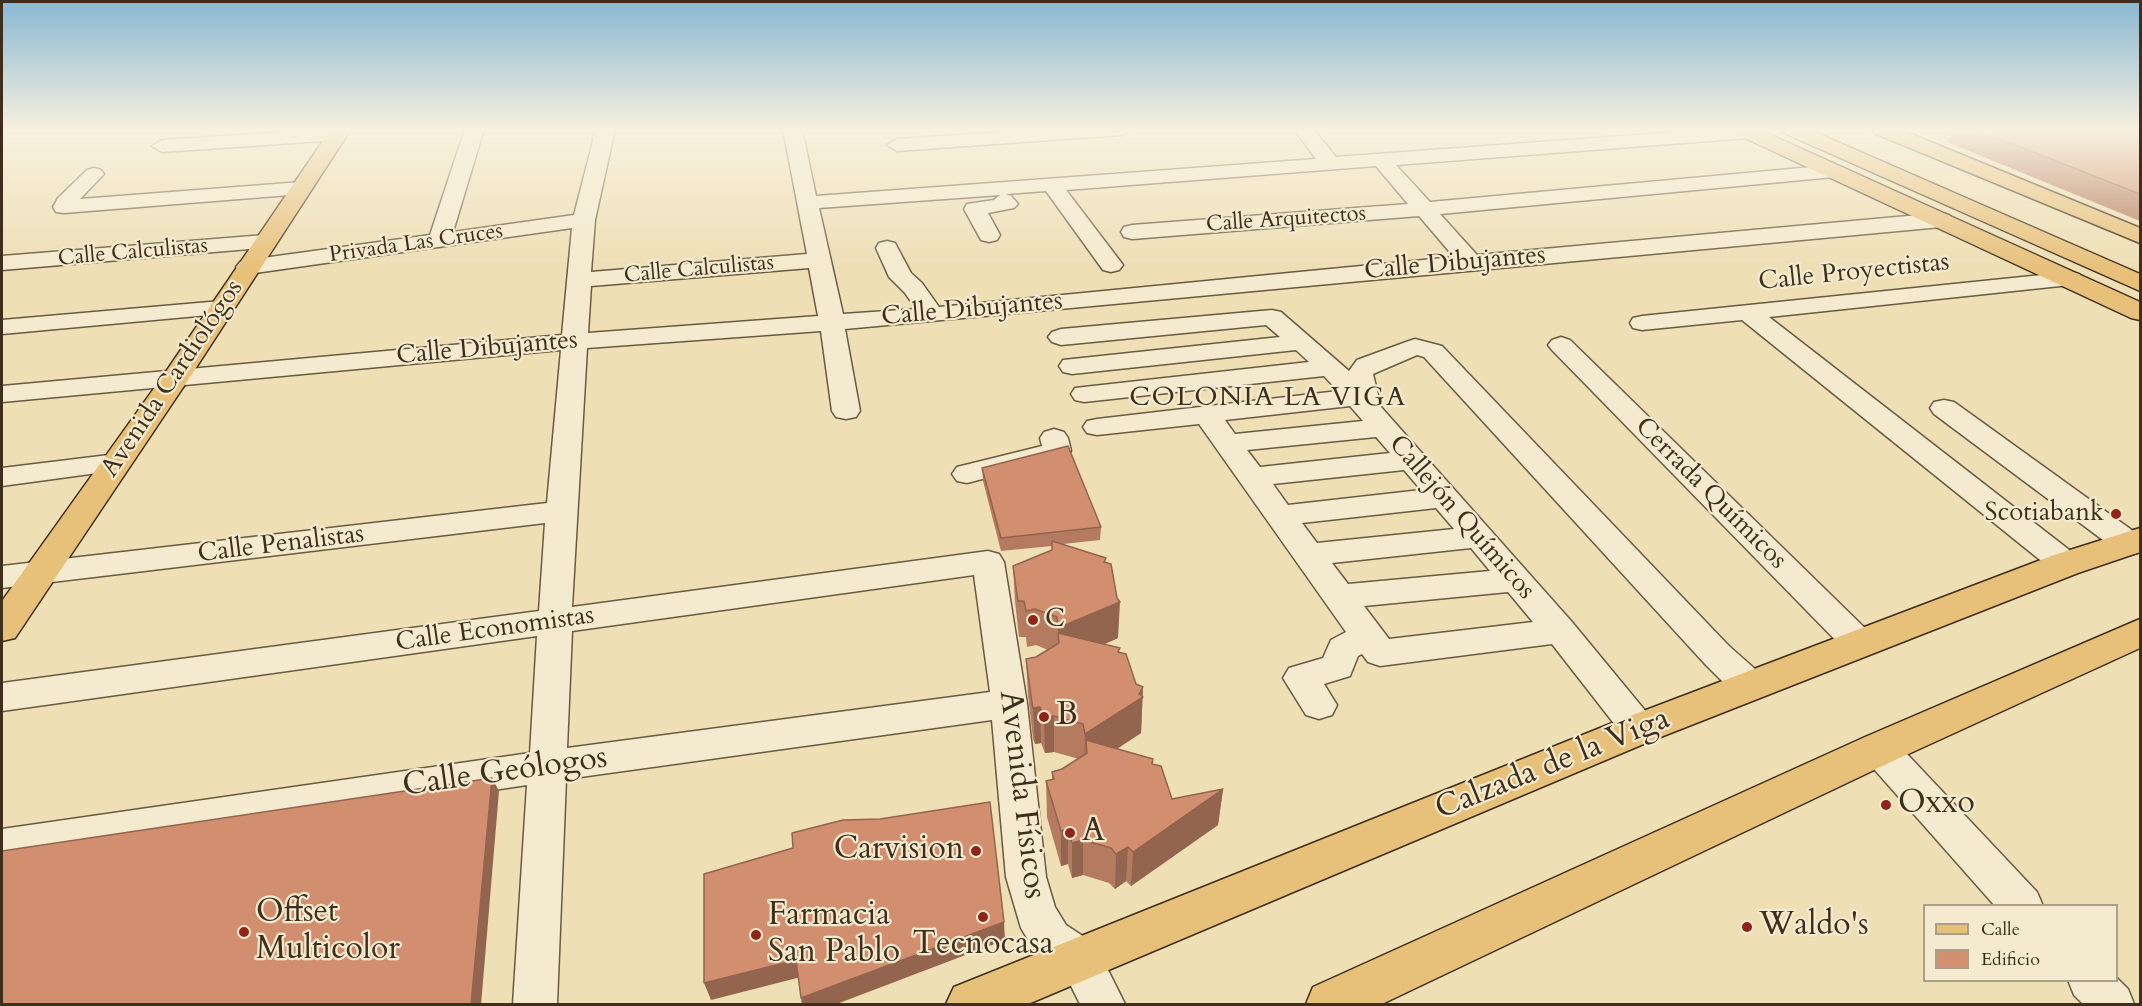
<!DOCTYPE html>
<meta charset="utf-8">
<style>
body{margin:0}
#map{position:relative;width:2142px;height:1006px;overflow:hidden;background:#eedfb5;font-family:Cardo,serif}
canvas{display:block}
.frame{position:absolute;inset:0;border:3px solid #3e2e1b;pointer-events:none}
.legend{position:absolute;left:1923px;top:904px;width:195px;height:78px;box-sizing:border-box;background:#f4eacf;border:2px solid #ab9f87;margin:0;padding:8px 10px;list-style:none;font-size:18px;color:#3e2e1b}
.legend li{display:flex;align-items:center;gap:12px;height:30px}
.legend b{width:30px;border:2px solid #ab9f87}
</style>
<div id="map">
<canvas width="2142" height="1006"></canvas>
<div class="frame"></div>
<ul class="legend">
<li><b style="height:8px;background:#e7c07a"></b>Calle</li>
<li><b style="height:16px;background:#d28f70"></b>Edificio</li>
</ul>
</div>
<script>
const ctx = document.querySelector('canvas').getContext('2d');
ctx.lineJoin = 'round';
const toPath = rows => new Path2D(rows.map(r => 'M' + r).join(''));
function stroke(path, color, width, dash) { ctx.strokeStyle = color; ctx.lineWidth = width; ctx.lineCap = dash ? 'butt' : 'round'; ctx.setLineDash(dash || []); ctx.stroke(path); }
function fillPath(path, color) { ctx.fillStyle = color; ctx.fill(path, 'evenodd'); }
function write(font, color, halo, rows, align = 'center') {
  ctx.font = font + ' Cardo,serif'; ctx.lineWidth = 4.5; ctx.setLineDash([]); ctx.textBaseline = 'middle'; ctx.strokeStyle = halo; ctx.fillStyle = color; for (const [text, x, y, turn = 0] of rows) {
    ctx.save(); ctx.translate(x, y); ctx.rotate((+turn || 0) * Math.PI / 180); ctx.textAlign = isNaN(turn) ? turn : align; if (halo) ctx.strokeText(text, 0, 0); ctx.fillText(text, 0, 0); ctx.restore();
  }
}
const minor = toPath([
 [330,129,345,130,348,134,338,140,162,152,152,146,162,140,330,129],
 [465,129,484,129,453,232,574,215,596,129,615,129,595,220,591,272,807,254,783,129,802,129,816,196,1316,159,1294,129,1313,129,1336,157,1716,129,1756,129,1759,132,1756,136,1749,138,1396,165,1430,202,1834,165,1841,167,1844,171,1841,175,1834,177,1440,214,1477,255,1941,213,1949,215,1952,220,1949,225,1941,227,845,329,860,411,856,417,846,419,836,417,832,411,821,331,587,348,572,607,988,551,999,554,1004,562,1027,704,1046,877,1055,907,1066,925,1095,944,1125,1004,1080,1004,1065,974,1036,953,1021,928,1006,877,992,720,566,779,557,1004,513,1004,527,785,2,864,2,829,530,753,537,636,2,711,2,683,539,611,545,523,2,588,2,566,547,503,561,350,2,402,2,386,562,335,572,228,248,274,240,272,236,267,240,262,248,260,430,235,465,129],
 [1376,166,1408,204,1132,225,1124,227,1121,232,1124,237,1132,239,1419,216,1454,257,939,307,922,283,911,273,895,243,887,241,879,243,876,248,889,277,905,293,916,309,843,314,819,208,1000,195,994,200,967,204,964,209,981,240,989,242,997,240,1000,235,988,213,1014,208,1018,204,1011,196,1006,194,1046,191,1103,270,1111,272,1119,270,1123,265,1066,190,1376,166],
 [809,268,818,316,588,333,591,286,809,268],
 [974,575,990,692,567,748,572,631,974,575],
 [1044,129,1131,129,1121,135,897,151,887,145,897,139,1044,129],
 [94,168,101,170,104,174,80,199,302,182,309,184,312,188,309,192,302,194,64,213,56,212,53,207,58,198,87,170,94,168],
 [265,235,273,237,276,242,273,247,2,270,2,256,265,235],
 [2071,272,2079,274,2083,279,2079,284,1769,317,2077,556,2082,564,2077,572,2066,575,2055,572,1742,320,1642,330,1633,328,1630,323,1633,318,1642,316,2071,272],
 [221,301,230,303,233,308,230,313,2,334,2,320,221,301],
 [1272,310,1281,312,1349,371,1357,360,1406,342,1415,339,1442,346,1729,646,1763,676,1768,686,1763,696,1750,700,1737,696,1705,664,1424,357,1417,355,1373,374,1381,407,1572,622,1652,719,1657,729,1652,739,1639,744,1626,739,1552,644,1380,666,1368,662,1362,654,1358,656,1350,676,1324,684,1337,705,1332,715,1319,719,1306,715,1283,678,1289,668,1323,658,1331,640,1346,632,1199,424,1097,435,1087,433,1083,427,1087,421,1097,419,1338,391,1324,376,1084,402,1075,400,1071,394,1075,388,1309,362,1296,350,1072,374,1063,372,1059,366,1063,360,1280,337,1266,325,1061,345,1052,342,1048,337,1052,332,1061,329,1272,310],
 [1350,406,1363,421,1235,434,1225,420,1350,406],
 [1376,437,1390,453,1260,467,1247,450,1376,437],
 [1404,470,1421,490,1288,505,1273,484,1404,470],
 [1436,508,1454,529,1317,543,1302,523,1436,508],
 [1471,548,1490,571,1348,584,1332,563,1471,548],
 [1508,592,1533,622,1389,639,1364,606,1508,592],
 [1561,337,1570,340,1871,634,1876,643,1871,652,1859,656,1847,652,1552,350,1548,345,1552,340,1561,337],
 [1944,400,1954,402,2140,536,2140,552,2130,555,2119,552,1934,414,1930,408,1934,402,1944,400],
 [1054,429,1064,432,1068,438,1071,451,1067,457,967,483,957,481,952,474,957,467,1042,446,1040,438,1044,432,1054,429],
 [117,454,127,457,131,463,127,469,2,486,2,468,117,454],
 [1879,734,1892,738,2037,892,2043,906,1995,906,1866,760,1860,749,1866,738,1879,734],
 [2116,977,2128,989,2134,1004,2083,1004,2074,995,2068,980,2116,980,2116,977]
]);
const major = toPath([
 [331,129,351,129,190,377,15,638,2,641,2,601,165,373,331,129],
 [1731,129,1758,129,2140,302,2140,320,2131,318,1734,133,1731,129],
 [1871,129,1899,129,2140,228,2140,243,1874,133,1871,129],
 [2140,528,2140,552,2078,573,1653,740,1028,1004,946,1004,954,987,1625,718,2054,555,2140,528],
 [2140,619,2140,648,1893,761,1382,1004,1306,1004,1313,987,1865,737,2140,619]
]);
const highway = toPath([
 [1781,129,1808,129,2140,274,2140,291,1784,133,1781,129]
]);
const wall = toPath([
 [1954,129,2140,129,2140,221,1947,142],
 [982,468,1101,527,1100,540,1063,544,1106,562,1118,638,1104,644,1119,652,1136,684,1143,687,1141,733,1117,749,1153,764,1172,799,1223,789,1218,825,1131,886,1126,881,1115,889,1109,883,1083,875,1072,878,1068,864,1061,866,1047,817,1046,781,1052,780,1052,772,1062,769,1079,759,1054,752,1045,753,1041,743,1035,744,1033,739,1028,695,1026,659,1036,657,1048,650,1036,645,1027,647,1026,637,1019,637,1015,601,1013,566,1052,550,1052,546,1001,551,983,481]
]);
const shadedWall = toPath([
 [1120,602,1118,638,1060,664,1058,633,1058,664,1058,628],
 [1143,687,1141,733,1087,768,1087,753,1086,740,1085,769,1084,770,1085,734,1139,694],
 [1040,707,1041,743,1035,744,1033,708],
 [1054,716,1054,752,1045,753,1044,718],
 [492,778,499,791,481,1005,471,1005],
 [1223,789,1218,825,1131,886,1133,852],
 [1068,829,1068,864,1061,866,1061,831],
 [1083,840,1083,875,1072,878,1072,843],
 [1128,847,1126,881,1115,889,1116,854],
 [1004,922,1005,940,834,1005,802,1005,801,998],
 [796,960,801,977,711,1000,704,983]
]);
const building = toPath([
 [1975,129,2140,129,2140,194,1975,129],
 [1068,446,1101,527,1001,538,982,468,1068,446],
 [1052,541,1106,558,1104,562,1111,564,1117,598,1120,602,1058,628,1057,617,1035,609,1026,611,1024,601,1018,601,1013,566,1052,550,1052,541],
 [1058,633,1120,648,1118,652,1126,654,1136,684,1143,687,1139,694,1143,697,1085,734,1083,724,1054,716,1044,718,1040,707,1033,708,1032,703,1026,659,1036,657,1059,643,1058,633],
 [1086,740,1153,759,1152,764,1161,766,1172,799,1223,789,1133,852,1128,847,1116,854,1111,848,1083,840,1072,843,1068,829,1061,831,1046,781,1054,779,1052,772,1062,769,1087,753,1086,740],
 [492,778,471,1005,2,1005,2,851,492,778],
 [990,802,1004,922,801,998,796,960,704,983,704,874,793,848,792,833,843,820,880,819,990,802]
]);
const markers = [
 [2116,514,6,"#8f2418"],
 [1033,620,6,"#8f2418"],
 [1044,717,6,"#8f2418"],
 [1886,805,6,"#8f2418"],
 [1070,833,6,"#8f2418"],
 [976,851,6,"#8f2418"],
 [983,917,6,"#8f2418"],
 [1747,927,6,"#8f2418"],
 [244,932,6,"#8f2418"],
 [756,935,6,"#8f2418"]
];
const farStreetnames = [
 ["Calle Arquitectos",1286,220,-4],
 ["Privada Las Cruces",416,244,-8],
 ["Calle Calculistas",133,253,-5],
 ["Calle Calculistas",699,270,-5]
];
const streetNames = [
 ["Calle Dibujantes",1455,264,-5],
 ["Calle Proyectistas",1854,273,-6],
 ["Calle Dibujantes",972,310,-5],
 ["Calle Dibujantes",487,349,-5],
 ["Avenida Cardiológos",173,379,-56],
 ["Cerrada Químicos",1710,494,45],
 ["Callejón Químicos",1461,518,49],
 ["Calle Penalistas",281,545,-7],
 ["Calle Economistas",495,630,-8]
];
const poiNames = [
 ["Scotiabank",2104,514],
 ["C",1045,620,"left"]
];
const neighbourhoodNames = [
 ["COLONIA LA VIGA",1268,399]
];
const nearPoinames = [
 ["B",1056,717],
 ["Oxxo",1898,805],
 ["A",1082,833],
 ["Carvision",964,851,"right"],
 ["Offset",256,914],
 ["Multicolor",256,951],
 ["Farmacia",768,917],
 ["San Pablo",768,954],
 ["Waldo's",1759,927],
 ["Tecnocasa",983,946,"center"]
];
const nearStreetnames = [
 ["Calzada de la Viga",1553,765,-22],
 ["Calle Geólogos",505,773,-8],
 ["Avenida Físicos",1021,795,83]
];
stroke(minor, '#6a5a42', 3);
stroke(major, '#3e2e1b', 3);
stroke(highway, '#3e2e1b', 3);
fillPath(minor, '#f4eacf');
fillPath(major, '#e7c07a');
fillPath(highway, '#e7c07a');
fillPath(wall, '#b57b60');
fillPath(shadedWall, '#93644e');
fillPath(building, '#d28f70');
stroke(building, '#93644e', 1.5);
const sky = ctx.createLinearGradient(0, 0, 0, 270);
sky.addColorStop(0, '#88b7d2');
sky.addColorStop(0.48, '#f7f1de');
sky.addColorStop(1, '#f7f1de00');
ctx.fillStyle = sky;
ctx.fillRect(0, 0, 2142, 270);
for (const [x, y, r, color] of markers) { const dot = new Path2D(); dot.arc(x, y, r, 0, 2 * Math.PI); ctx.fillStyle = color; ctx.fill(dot); stroke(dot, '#f4eacf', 2); }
write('22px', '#3e2e1b', '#f4eacf', farStreetnames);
write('26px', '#3e2e1b', '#f4eacf', streetNames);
write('26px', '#3e2e1b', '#f4eacf', poiNames, 'right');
ctx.letterSpacing = '1.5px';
write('27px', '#3e2e1b', '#f4eacf', neighbourhoodNames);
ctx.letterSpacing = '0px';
write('32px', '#3e2e1b', '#f4eacf', nearPoinames, 'left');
write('32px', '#3e2e1b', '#f4eacf', nearStreetnames);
</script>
